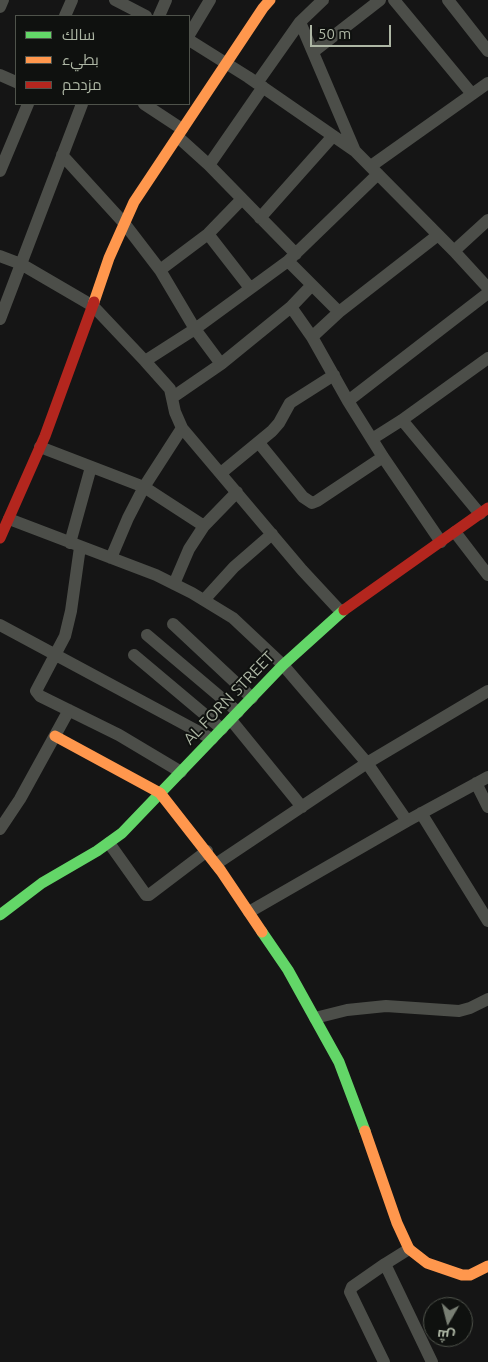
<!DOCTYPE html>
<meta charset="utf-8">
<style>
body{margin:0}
#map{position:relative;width:488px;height:1362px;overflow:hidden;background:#151515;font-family:Ubuntu,Cairo,sans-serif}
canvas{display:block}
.legend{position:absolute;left:15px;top:15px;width:175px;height:90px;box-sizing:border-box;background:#0f110f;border:1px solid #4f534b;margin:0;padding:6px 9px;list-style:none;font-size:15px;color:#aeb7a5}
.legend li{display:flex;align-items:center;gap:10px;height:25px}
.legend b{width:25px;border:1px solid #4f534b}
.north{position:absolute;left:423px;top:1297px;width:50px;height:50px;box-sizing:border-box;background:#0f110f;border:1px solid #4f534b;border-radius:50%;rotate:188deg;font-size:14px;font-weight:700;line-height:20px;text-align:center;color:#aeb7a5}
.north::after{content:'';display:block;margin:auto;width:18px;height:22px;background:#787e73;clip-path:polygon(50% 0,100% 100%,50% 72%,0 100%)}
.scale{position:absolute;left:310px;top:25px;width:81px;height:22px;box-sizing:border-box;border:2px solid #aeb7a5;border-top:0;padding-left:6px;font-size:15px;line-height:18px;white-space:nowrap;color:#aeb7a5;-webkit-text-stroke:4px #0f110f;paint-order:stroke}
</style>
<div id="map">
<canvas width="488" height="1362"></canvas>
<ul class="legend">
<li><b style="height:6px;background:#63d668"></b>سالك</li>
<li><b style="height:6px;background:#ff974d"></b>بطيء</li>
<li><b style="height:6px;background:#b3261e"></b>مزدحم</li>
</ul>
<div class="north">ش</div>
<div class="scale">50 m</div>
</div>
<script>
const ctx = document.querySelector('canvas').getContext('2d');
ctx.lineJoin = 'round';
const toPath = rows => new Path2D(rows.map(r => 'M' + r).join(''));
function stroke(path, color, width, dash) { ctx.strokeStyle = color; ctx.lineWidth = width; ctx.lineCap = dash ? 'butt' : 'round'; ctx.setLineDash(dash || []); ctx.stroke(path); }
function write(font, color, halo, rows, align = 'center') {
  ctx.font = font + ' Ubuntu,sans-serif'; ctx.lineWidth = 4; ctx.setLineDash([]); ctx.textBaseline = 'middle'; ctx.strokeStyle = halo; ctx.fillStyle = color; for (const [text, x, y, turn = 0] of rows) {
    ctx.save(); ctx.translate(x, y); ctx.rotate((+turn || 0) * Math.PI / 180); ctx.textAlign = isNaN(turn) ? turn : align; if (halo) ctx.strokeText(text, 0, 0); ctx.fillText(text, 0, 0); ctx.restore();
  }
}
const street = toPath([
 [115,0,146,16],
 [394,0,472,94],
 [448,0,488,51],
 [0,7,3,0],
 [65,16,72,0],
 [159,16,166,0],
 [300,22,355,151],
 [189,35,210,0],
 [189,40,248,77,355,151,454,251,488,288],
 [313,52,380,0],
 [0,75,16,82],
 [257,83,300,22,323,0],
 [144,104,182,129],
 [178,137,209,165,296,254],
 [62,155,124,223,160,270,195,329,221,364],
 [209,165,263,87],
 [371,166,488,83],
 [0,171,28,104],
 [260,218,333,136],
 [208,234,250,288],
 [454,251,488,220],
 [0,256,21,264,93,306,145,361,170,389,175,412,182,428,302,570,341,612],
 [288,261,339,312],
 [160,270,208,234,242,199],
 [291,307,312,337,348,401,383,457,441,542],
 [0,319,82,104],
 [312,337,339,312,438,235],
 [145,361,195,329,288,261,378,174],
 [173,397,221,364,291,307,311,286],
 [348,401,488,293],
 [402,420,480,514],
 [372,439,402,420,488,358],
 [259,443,303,497,312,503,317,501,383,457],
 [40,447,144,487,204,526],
 [221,473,272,431,279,423,290,403,334,375],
 [9,519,156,575,192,593,233,618,283,665,367,763,407,821],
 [455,532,488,575],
 [70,543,91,467],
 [80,547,71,611,65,636,36,691,40,696,119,735,181,772],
 [111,558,128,518,144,487,182,428],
 [174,584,189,549,204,526,237,492],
 [204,600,234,567,272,534],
 [173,624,252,698],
 [0,625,212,739],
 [147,635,238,712],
 [134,655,222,729],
 [231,720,302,807],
 [476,783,488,807],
 [421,813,488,921],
 [0,829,20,799,69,710],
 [109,843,146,895,149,895,207,851],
 [216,864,367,763,488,691],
 [249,912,407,821,488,777],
 [315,1018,347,1010,386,1006,459,1011,470,1008,488,999],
 [385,1264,432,1362],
 [384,1362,350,1292,352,1287,385,1264,409,1249]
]);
const fast = toPath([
 [0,915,42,883,97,851,122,833,283,665,344,610],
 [262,932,288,970,339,1062,365,1131]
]);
const slow = toPath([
 [94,302,109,258,134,202,263,8,270,0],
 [55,736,160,793,221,871,262,932],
 [365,1131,397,1223,409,1249,427,1263,462,1275,470,1275,488,1266]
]);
const jam = toPath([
 [0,538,45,436,94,302],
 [344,610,488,508]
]);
const streetNames = [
 ["AL FORN STREET",229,698,-46]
];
stroke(street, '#4c4e49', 12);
stroke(fast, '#63d668', 11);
stroke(slow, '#ff974d', 11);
stroke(jam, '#b3261e', 11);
write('16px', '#aeb7a5', '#0f110f', streetNames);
</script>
